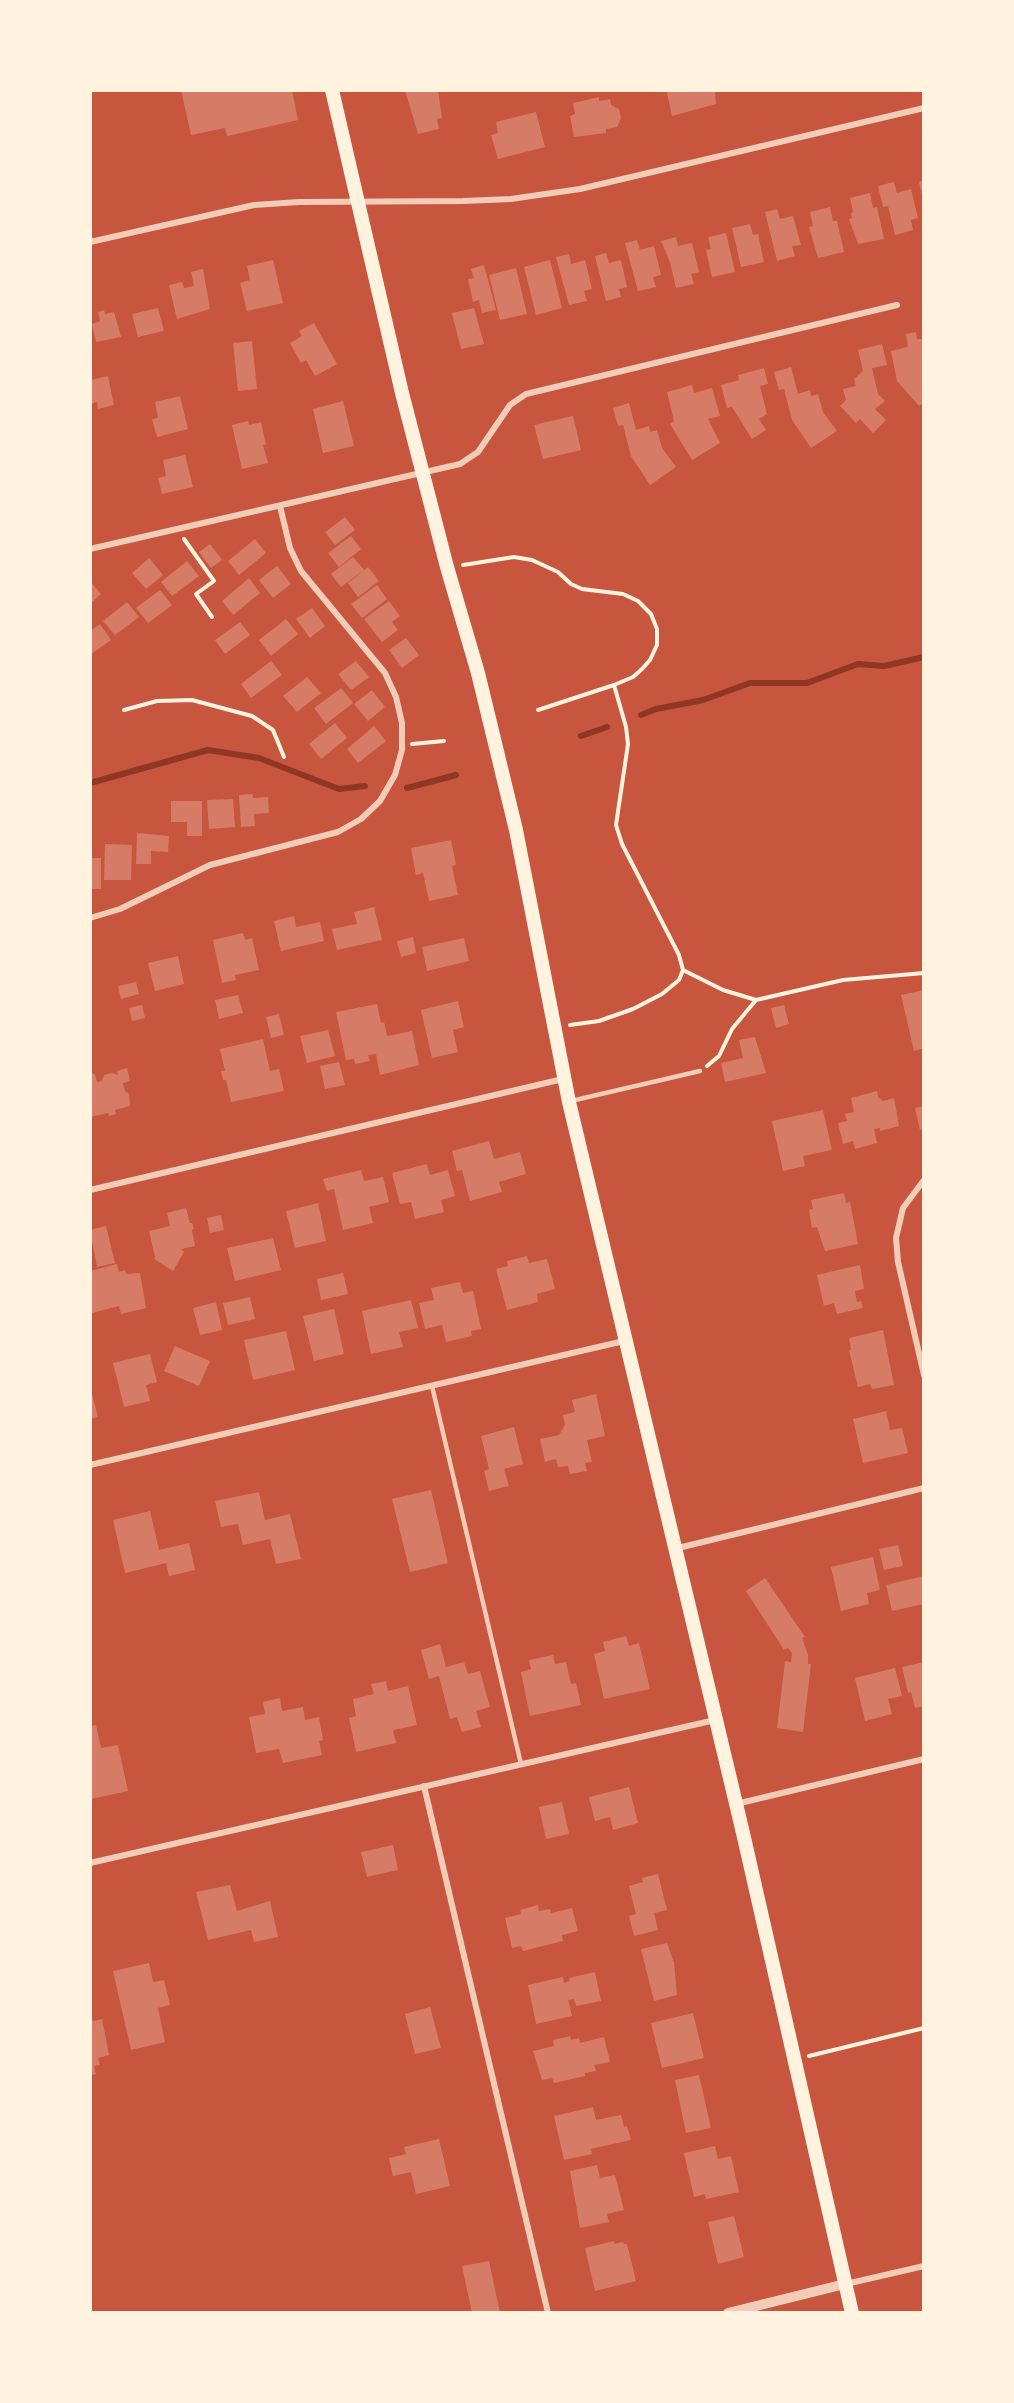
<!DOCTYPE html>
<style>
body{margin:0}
#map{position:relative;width:1014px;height:2403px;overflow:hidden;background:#c8553d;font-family:Karla,sans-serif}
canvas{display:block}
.frame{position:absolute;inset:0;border:92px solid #fff3e0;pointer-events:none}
</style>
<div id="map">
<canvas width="1014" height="2403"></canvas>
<div class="frame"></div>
</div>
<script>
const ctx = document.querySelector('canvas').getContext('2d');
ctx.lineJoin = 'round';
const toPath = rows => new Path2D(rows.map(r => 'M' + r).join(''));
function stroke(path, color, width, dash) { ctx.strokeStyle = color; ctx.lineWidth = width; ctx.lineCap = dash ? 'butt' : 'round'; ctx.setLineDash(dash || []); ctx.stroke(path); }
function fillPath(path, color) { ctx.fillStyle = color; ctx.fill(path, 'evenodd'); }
const stream = toPath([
 [641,715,656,709,703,700,750,683,807,683,858,664,884,666,924,657],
 [581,736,607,727],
 [90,783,208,750,259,758,339,789,365,786],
 [407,788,456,775]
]);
const building = toPath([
 [181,90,292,90,298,120,227,136,225,128,191,135],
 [405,90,438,90,442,118,437,119,439,129,418,134],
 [669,90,715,90,716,104,672,116,667,93],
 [599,97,599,101,610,99,611,105,619,109,621,118,617,127,606,129,606,133,574,137,570,116,575,114,573,103],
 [536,112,545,147,498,159,491,135,498,133,496,122],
 [924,180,924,199,923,199,919,182],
 [894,182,897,193,911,189,918,218,911,220,913,230,895,235,888,206,883,207,878,186],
 [870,193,873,208,877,207,884,239,858,244,849,219,852,218,851,213,853,212,850,198],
 [830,207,833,221,837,221,844,252,818,258,809,227,813,226,810,212],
 [777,209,780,219,793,216,801,245,792,246,795,256,777,261,765,212],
 [750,224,753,235,758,234,764,262,741,267,732,228],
 [726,233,735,272,712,277,706,250,711,249,708,237],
 [676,237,678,246,692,243,699,272,691,274,694,284,676,288,670,262,661,241],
 [637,240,640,250,654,246,661,275,653,277,656,287,638,291,625,243],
 [606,253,609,263,621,260,627,287,619,289,621,297,606,301,595,256],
 [569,254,571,264,585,260,592,289,584,291,587,301,569,305,556,257],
 [273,260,283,303,247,311,240,283,250,280,247,266],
 [550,260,562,308,536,315,524,267],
 [484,265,496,310,482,313,479,300,473,302,468,279,474,278,471,269],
 [516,268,527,314,500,320,489,275],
 [203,269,210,309,177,319,169,285,182,282,184,288,194,286,191,272],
 [158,308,164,331,138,337,132,314],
 [474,308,484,344,461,349,452,313],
 [104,310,105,314,114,312,121,337,96,342,92,324,100,321,98,312],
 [314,323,337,364,315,376,306,360,301,363,290,343,302,336,299,331],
 [916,332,917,339,924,339,924,402,919,406,897,381,891,351,908,347,906,334],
 [252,341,257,389,238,391,233,343],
 [882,344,887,365,872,368,878,394,885,401,875,409,886,420,873,433,860,419,856,423,840,406,846,400,843,389,856,386,854,379,863,371,858,350],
 [791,367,798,394,810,390,811,396,818,394,823,412,837,431,811,448,792,420,784,389,779,390,774,372],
 [764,368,768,384,760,386,767,414,759,419,766,430,752,439,732,407,727,408,721,385,739,380,738,375],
 [108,376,114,405,98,409,97,402,90,404,90,380],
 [692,385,694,393,712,388,720,416,708,419,720,443,692,460,670,424,674,421,667,392],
 [180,396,188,429,157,437,152,419,158,418,155,402],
 [343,401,354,446,323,453,313,409],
 [629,403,636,430,649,426,650,432,657,430,662,448,676,467,650,485,631,456,623,425,618,426,613,408],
 [573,416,581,450,543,459,534,425],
 [248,421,249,425,261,422,266,445,263,445,268,463,242,469,232,425],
 [185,455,193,487,162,494,158,478,166,476,163,460],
 [345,517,355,530,335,545,325,532],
 [351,536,361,549,339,567,328,553],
 [255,539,266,553,239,575,228,561],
 [210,544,222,560,211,568,199,552],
 [353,557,364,570,341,587,331,574],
 [149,558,163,575,146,589,132,573],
 [187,561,199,576,172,596,161,582],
 [277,566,291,584,273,598,259,580],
 [368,567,379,581,358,597,348,583],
 [249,578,260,593,233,615,222,601],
 [90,581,101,594,90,604],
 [377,585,387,599,362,618,351,604],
 [160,590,172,605,148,623,136,608],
 [389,601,400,616,392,622,398,630,382,642,364,619],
 [127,602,139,617,115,635,103,621],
 [312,608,325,626,310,638,296,619],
 [286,619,298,634,271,656,259,640],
 [240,622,250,635,225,654,215,640],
 [100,624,111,640,90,655,90,631],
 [406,638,419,655,402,668,389,650],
 [271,661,282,675,251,698,241,684],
 [356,661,369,677,351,690,338,674],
 [307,677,321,693,297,712,283,696],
 [341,688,353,703,326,724,314,708],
 [372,690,385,707,368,721,354,704],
 [335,723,347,738,321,759,309,744],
 [374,726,386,741,358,763,347,749],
 [253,794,253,798,268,797,269,813,254,814,255,826,241,827,239,795],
 [233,799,235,827,209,829,207,800],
 [171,801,202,801,202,836,187,836,187,822,171,822],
 [137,833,169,836,168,852,151,851,151,864,136,864],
 [451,840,456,865,452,866,458,895,429,901,423,873,416,875,411,848],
 [105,844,132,845,131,880,104,880],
 [90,858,101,858,101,889,90,889],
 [374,907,382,940,337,950,332,929,357,924,354,912],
 [294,916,296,927,320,922,324,941,281,951,274,921],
 [243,933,245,940,252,938,259,970,235,975,236,980,222,983,213,940],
 [413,937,416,953,401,957,397,941],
 [464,938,469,961,427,971,422,947],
 [178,956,184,984,155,991,148,963],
 [136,982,139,994,121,999,118,986],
 [924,990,924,1048,914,1051,901,995],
 [238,995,243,1013,219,1019,215,1000],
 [458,1001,464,1027,453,1030,458,1052,432,1058,421,1010],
 [377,1004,381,1023,384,1022,387,1036,412,1031,419,1065,380,1075,376,1054,368,1055,370,1061,355,1064,354,1059,346,1060,336,1012],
 [142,1005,145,1018,132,1021,129,1008],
 [784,1005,789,1024,776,1028,771,1008],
 [279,1014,284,1035,271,1038,266,1017],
 [328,1030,335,1056,307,1063,300,1036],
 [755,1037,766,1073,725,1082,721,1063,743,1058,739,1040],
 [263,1039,270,1071,279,1069,284,1091,231,1102,226,1080,223,1080,221,1071,225,1071,220,1049],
 [339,1062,345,1085,325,1089,320,1066],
 [127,1068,130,1081,123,1083,125,1091,129,1094,130,1106,115,1110,116,1114,109,1116,108,1113,90,1117,90,1073,95,1074,97,1082,102,1081,104,1075,112,1073,118,1075,117,1071],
 [877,1091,878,1097,883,1101,894,1098,899,1126,880,1131,880,1128,874,1129,877,1143,855,1149,853,1141,843,1144,838,1123,847,1121,845,1114,854,1112,851,1098],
 [924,1106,924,1129,920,1130,915,1108],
 [823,1110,832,1150,803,1156,805,1166,783,1171,772,1121],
 [489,1141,494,1159,520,1152,526,1174,499,1182,502,1192,470,1201,462,1170,457,1171,452,1151],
 [427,1164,430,1175,448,1170,455,1196,441,1200,444,1212,415,1219,411,1202,400,1204,392,1173],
 [361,1170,364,1181,383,1177,389,1202,369,1207,373,1223,343,1230,334,1189,327,1191,323,1179],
 [844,1193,846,1203,850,1202,858,1244,825,1251,817,1227,812,1228,809,1210,813,1209,811,1200],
 [318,1203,326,1241,295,1248,286,1211],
 [186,1208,190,1223,192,1223,194,1229,192,1230,195,1246,181,1249,184,1252,173,1271,154,1259,155,1257,149,1231,170,1226,167,1213],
 [221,1215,224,1230,210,1233,207,1218],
 [106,1226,115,1263,97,1267,90,1230],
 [273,1238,281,1270,235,1281,227,1248],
 [527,1256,529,1263,547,1259,555,1289,537,1294,538,1302,507,1310,496,1269,508,1266,507,1261],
 [117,1264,119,1272,125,1270,126,1274,140,1273,146,1308,121,1314,119,1306,92,1313,90,1271],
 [860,1265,864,1289,855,1291,857,1302,861,1301,863,1308,837,1314,834,1303,824,1306,817,1275],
 [343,1273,348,1294,321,1300,317,1279],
 [460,1282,463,1293,473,1291,481,1329,471,1331,472,1336,446,1342,442,1325,425,1329,419,1303,434,1300,431,1288],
 [250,1297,255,1319,228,1325,223,1303],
 [411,1300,418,1328,399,1332,403,1347,371,1354,362,1311],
 [216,1302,222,1330,200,1335,193,1308],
 [334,1309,344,1354,314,1361,303,1316],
 [883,1330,894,1385,872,1389,870,1384,858,1387,849,1350,851,1350,849,1338],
 [286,1331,295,1370,253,1380,244,1340],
 [175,1346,210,1361,199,1386,164,1371],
 [150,1354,157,1382,146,1385,150,1401,124,1407,113,1363],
 [90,1386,98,1417,90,1419],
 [596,1394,605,1436,587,1440,592,1462,585,1463,587,1471,570,1474,568,1466,558,1467,556,1459,545,1462,540,1439,559,1435,565,1425,563,1415,575,1412,572,1400],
 [886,1411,890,1430,902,1428,908,1453,863,1463,853,1419],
 [514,1427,523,1464,504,1469,509,1486,489,1491,484,1471,489,1469,481,1436],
 [431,1490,448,1563,410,1572,392,1499],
 [259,1492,265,1520,290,1514,301,1559,276,1564,270,1539,243,1545,238,1524,221,1527,215,1501],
 [150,1511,159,1550,189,1543,195,1570,169,1576,166,1563,125,1573,113,1520],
 [898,1545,903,1566,884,1570,879,1549],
 [873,1557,880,1590,867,1593,869,1604,841,1611,831,1567],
 [924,1576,924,1604,892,1611,886,1585],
 [765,1578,805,1637,802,1638,808,1655,808,1664,811,1664,803,1732,777,1728,785,1661,791,1662,792,1653,788,1648,784,1650,746,1591],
 [626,1636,629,1646,639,1643,650,1689,604,1699,594,1654,605,1651,603,1642],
 [440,1644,446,1667,464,1662,468,1674,480,1671,490,1707,476,1711,481,1727,462,1732,457,1717,450,1719,439,1676,429,1679,421,1650],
 [553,1655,555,1664,566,1662,571,1684,576,1683,581,1705,530,1716,521,1672,531,1669,529,1660],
 [924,1662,924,1706,915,1708,911,1692,908,1693,902,1667],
 [895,1668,902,1696,888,1699,892,1714,865,1721,855,1678],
 [386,1681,388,1691,408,1686,417,1725,393,1730,396,1743,356,1752,349,1718,356,1716,353,1699,374,1694,371,1684],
 [280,1698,282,1711,303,1707,305,1720,319,1717,323,1740,319,1741,322,1755,283,1763,279,1749,256,1753,249,1717,265,1714,263,1702],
 [96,1725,101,1748,118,1745,128,1791,91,1799,90,1726],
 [629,1787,638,1823,613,1830,610,1817,595,1821,589,1797],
 [562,1802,569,1834,546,1839,539,1807],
 [393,1845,398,1870,367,1877,361,1852],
 [658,1874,667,1910,654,1913,658,1930,634,1936,629,1916,636,1914,629,1886,643,1882,642,1878],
 [230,1885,237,1911,270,1901,278,1937,254,1942,251,1930,208,1940,196,1892],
 [538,1905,539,1911,550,1909,551,1913,572,1908,578,1931,562,1935,563,1941,523,1951,521,1946,512,1948,505,1918,521,1914,520,1910],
 [667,1943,674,1963,677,1995,654,2001,641,1949],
 [149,1963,153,1982,164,1980,170,2005,158,2008,165,2042,131,2050,113,1971],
 [595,1972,601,2001,576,2006,574,1999,568,2000,572,2016,536,2024,528,1985,563,1977,564,1983,570,1981,569,1978],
 [430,2007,441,2048,415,2054,405,2014],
 [693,2013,704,2058,662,2068,651,2023],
 [90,2019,94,2021,102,2019,109,2055,98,2058,100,2065,94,2066,96,2074,90,2076],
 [570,2036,571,2040,579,2038,580,2043,604,2037,610,2062,594,2065,596,2071,585,2073,585,2076,554,2083,552,2078,542,2080,533,2051,554,2046,553,2040],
 [699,2075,711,2128,686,2133,675,2080],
 [593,2107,596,2120,621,2115,624,2127,627,2126,631,2140,591,2149,592,2154,564,2160,554,2116],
 [439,2139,450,2186,416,2194,411,2172,393,2176,389,2158,406,2154,404,2147],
 [715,2146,718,2159,731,2156,739,2192,706,2199,705,2194,694,2197,684,2153],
 [597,2165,600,2178,615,2175,624,2210,607,2214,609,2222,580,2228,570,2171],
 [734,2216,744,2257,718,2264,708,2222],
 [614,2241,614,2244,623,2242,624,2244,627,2244,636,2281,595,2291,585,2248],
 [489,2261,500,2313,472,2313,462,2266]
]);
const path = toPath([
 [184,539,214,581,196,594,212,617],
 [463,565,514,557,532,560,558,572,571,584,582,589,623,594,638,601,651,614,657,629,657,645,650,660,642,669,633,677,614,685,538,710],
 [124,710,157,701,192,700,252,716,273,730,284,757],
 [412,744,444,741],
 [683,970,723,990,756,1000,843,980,924,973],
 [570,1025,599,1021,633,1009,662,994,679,980,683,970,679,955,622,844,616,825,628,744,626,727,614,685],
 [707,1066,719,1056,732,1029,756,1000],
 [809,2056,924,2028]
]);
const service = toPath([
 [571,1101,700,1071],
 [432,1386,521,1764]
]);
const minor = toPath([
 [90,242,254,205,299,202,463,201,511,199,580,189,924,108],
 [90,549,460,464,478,452,510,405,526,394,897,305],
 [90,918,120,909,210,865,338,832,361,819,380,801,395,775,402,750,402,723,396,697,385,673,301,571,290,548,280,506],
 [924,1180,903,1208,896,1238,898,1262,924,1375],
 [90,1190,563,1079],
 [90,1465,624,1341],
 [674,1549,924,1488],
 [424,1786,548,2313],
 [736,1804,924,1759],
 [90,1863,715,1720],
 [846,2284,924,2266]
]);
const tertiary = toPath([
 [728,2313,845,2284]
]);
const primary = toPath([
 [332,90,402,393,447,567,478,673,516,830,569,1102,743,1833,852,2313]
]);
stroke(stream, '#8f3625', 6);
fillPath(building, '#d67c66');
stroke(path, '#fff3e0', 4);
stroke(service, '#f1ccb7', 4.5);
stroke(minor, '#f1ccb7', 6);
stroke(tertiary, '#f1ccb7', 10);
stroke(primary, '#fff3e0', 14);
</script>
